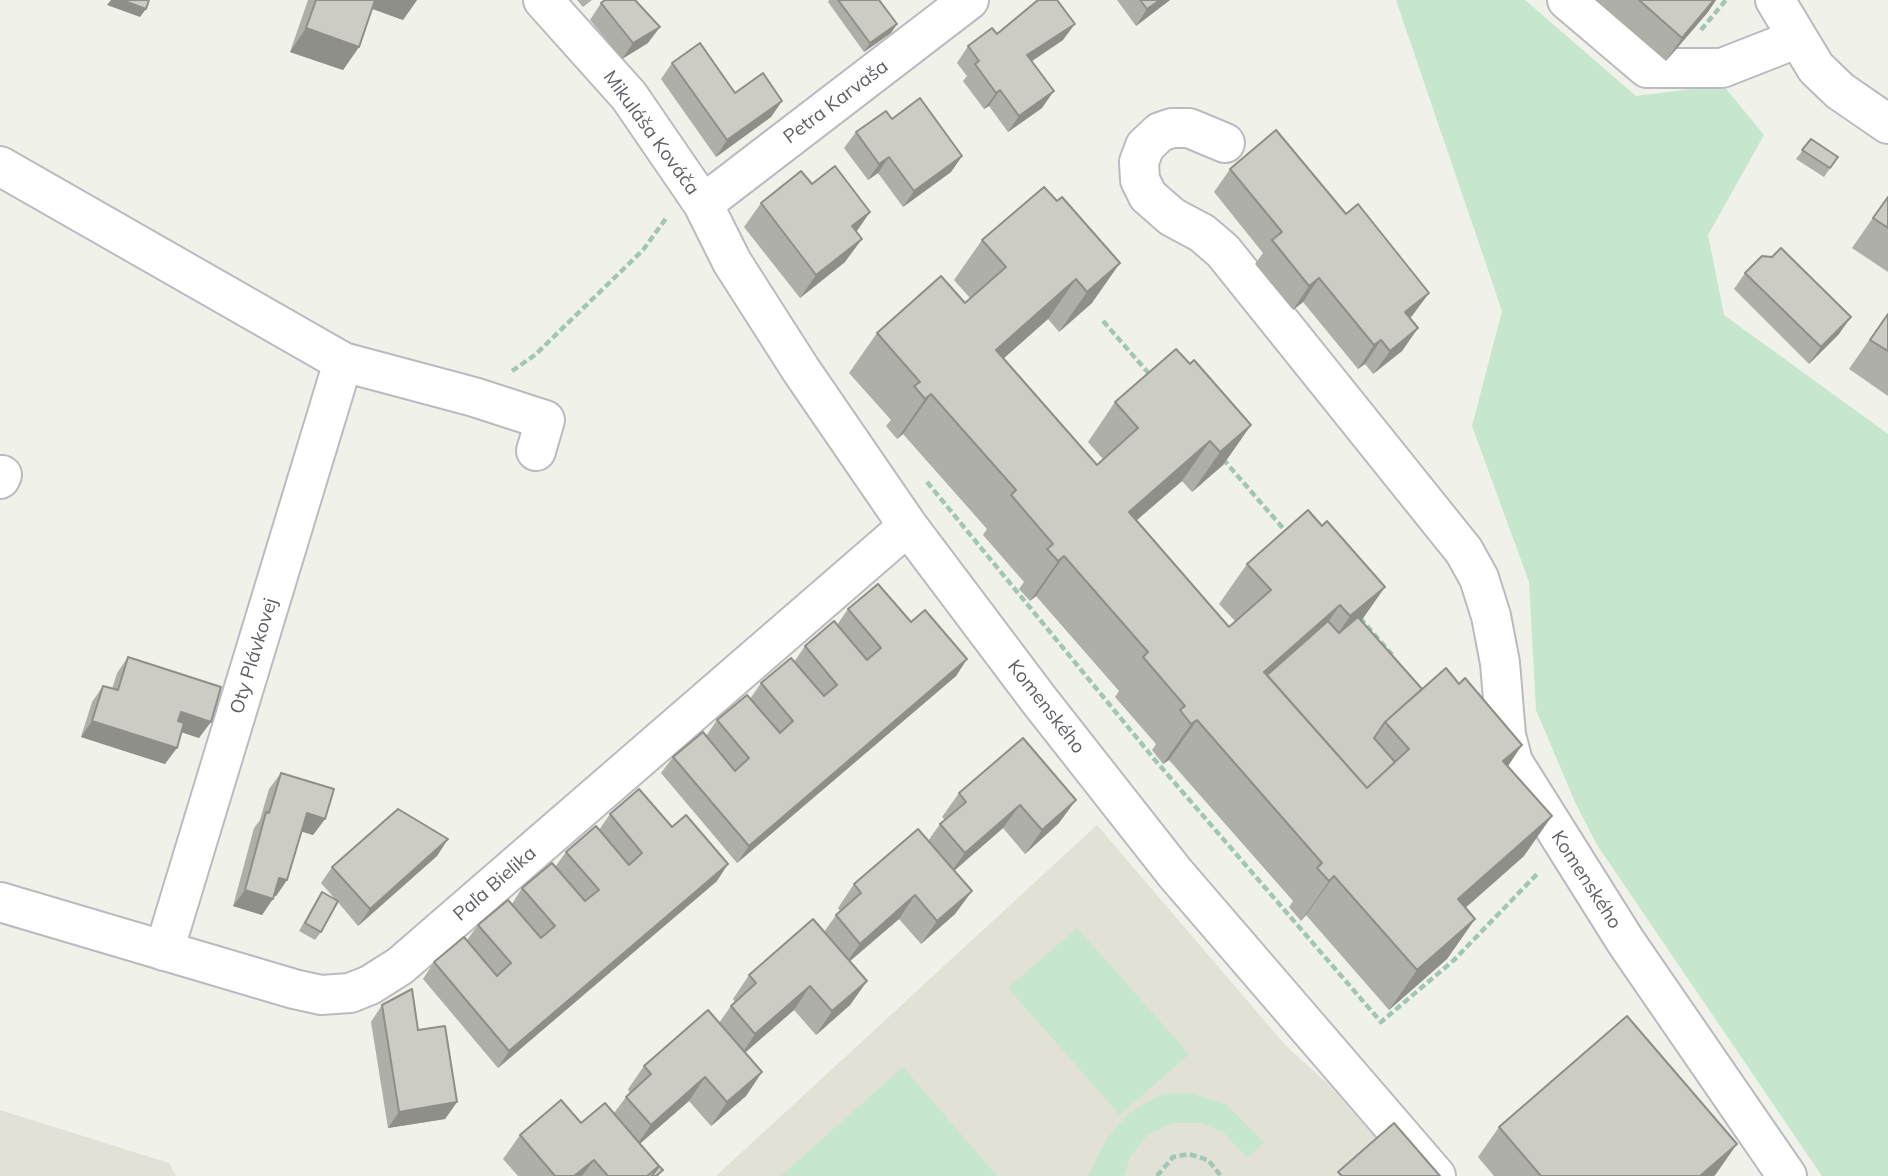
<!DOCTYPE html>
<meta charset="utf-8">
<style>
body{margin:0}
canvas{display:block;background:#f0f1e8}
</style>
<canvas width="1888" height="1176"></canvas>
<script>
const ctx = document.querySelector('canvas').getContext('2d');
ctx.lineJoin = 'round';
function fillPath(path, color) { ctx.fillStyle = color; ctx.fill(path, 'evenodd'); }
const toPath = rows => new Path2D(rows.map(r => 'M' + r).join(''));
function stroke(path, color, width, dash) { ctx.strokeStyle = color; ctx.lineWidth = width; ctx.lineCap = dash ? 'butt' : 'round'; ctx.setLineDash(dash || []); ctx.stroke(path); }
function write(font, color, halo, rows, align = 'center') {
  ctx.font = font + ' Mulish,sans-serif'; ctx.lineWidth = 7; ctx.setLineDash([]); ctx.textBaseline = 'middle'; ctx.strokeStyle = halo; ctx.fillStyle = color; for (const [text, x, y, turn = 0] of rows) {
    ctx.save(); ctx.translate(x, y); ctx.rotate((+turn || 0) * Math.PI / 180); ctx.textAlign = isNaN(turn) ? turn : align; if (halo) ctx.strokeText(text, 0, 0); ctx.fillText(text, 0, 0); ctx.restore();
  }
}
const education = toPath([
 [1097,825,1286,1046,1328,1084,1409,1176,716,1176],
 [0,1110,169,1163,176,1176,0,1176]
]);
const green = toPath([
 [1396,0,1525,0,1636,96,1723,85,1764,135,1708,235,1724,315,1888,434,1888,1176,1822,1176,1597,845,1575,802,1536,710,1529,582,1472,426,1502,311],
 [1077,928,1189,1054,1120,1115,1008,988],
 [903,1067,997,1176,781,1176],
 [1191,1093,1227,1105,1264,1143,1247,1157,1223,1132,1201,1123,1174,1123,1147,1135,1130,1157,1124,1176,1088,1176,1106,1140,1129,1113,1161,1094]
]);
const path = toPath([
 [1701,30,1726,0],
 [1103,321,1151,376],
 [512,371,535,355,643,250,667,217],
 [1223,459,1288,534],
 [927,482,1155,760,1381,1022,1454,960,1539,872],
 [1360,618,1393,656],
 [1157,1176,1173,1157,1189,1154,1208,1160,1221,1176]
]);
const minor = toPath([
 [543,0,629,96,703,204,732,262,801,370,908,526,1039,700,1175,873,1436,1176],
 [1567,0,1647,68,1722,68,1796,39],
 [1775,0,1816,68,1840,91,1888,124],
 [1225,143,1189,128,1172,128,1160,132,1145,146,1139,162,1140,180,1148,196,1172,217,1202,233,1223,251,1464,551,1479,578,1491,616,1500,663,1506,735,1513,762,1626,942,1787,1176],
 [0,166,343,362,474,397,545,420,536,451],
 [703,204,969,0],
 [0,479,2,475],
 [0,902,294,989,321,995,350,993,370,985,400,966,908,526],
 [164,951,343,362]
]);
const wall = toPath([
 [308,0,417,0,403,20,372,9,359,47,343,70,290,52],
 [577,0,592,0,583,7],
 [829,0,879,0,897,24,891,33,864,52,828,2],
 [1117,0,1170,0,1136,26],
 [1595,0,1716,0,1708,12,1666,61],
 [601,3,648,43,622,59,590,20],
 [997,34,1063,40,1031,61,1042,108,1008,132,989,106,984,109,963,81,967,76,957,63,968,46],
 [672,63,735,93,782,101,771,117,716,157,661,79],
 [892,119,962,156,951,172,903,207,878,173,868,180,844,148,856,132],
 [1811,139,1838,157,1824,177,1796,159],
 [1230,169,1346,214,1429,293,1410,318,1418,328,1402,351,1373,374,1365,364,1358,369,1303,302,1293,310,1255,264,1263,253,1214,192],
 [812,184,870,212,856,232,845,262,800,298,744,227,761,203],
 [1044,187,1092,303,1059,332,1048,319,1004,358,1097,465,1103,459,1088,442,1115,402,1190,364,1251,425,1223,465,1192,492,1182,481,1137,520,1229,627,1235,621,1219,604,1247,564,1308,510,1361,621,1422,689,1459,684,1522,745,1508,766,1524,856,1465,908,1475,919,1447,959,1389,1010,1306,915,1301,921,1289,907,1293,901,1169,760,1163,764,1152,750,1156,744,1115,697,1119,691,1036,596,1030,601,1019,589,1024,582,983,535,987,529,903,434,897,439,886,426,891,420,849,373,877,333,965,303,970,298,954,280,982,240],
 [1888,196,1888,272,1852,248],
 [1772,257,1839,334,1809,364,1734,289,1745,273],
 [1888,313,1888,396,1849,369],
 [848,609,911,622,967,659,956,676,737,863,661,773,673,757,706,736,717,720,750,699,761,683,794,662,805,646,837,625],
 [128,657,199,738,181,732,165,764,81,737,92,702,103,686,112,689,117,673],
 [1023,738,1059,823,1025,854,1003,828,954,871,972,891,955,914,921,944,899,919,850,961,867,981,850,1005,816,1035,794,1010,745,1052,762,1072,746,1096,711,1126,689,1101,640,1143,659,1176,518,1176,503,1159,520,1135,581,1123,614,1113,626,1097,630,1093,628,1089,644,1066,719,1023,731,1006,735,1002,733,999,749,975,824,932,836,915,840,911,838,908,854,884,928,841,940,824,945,820,942,817,959,793],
 [281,773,325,819,313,835,302,831,287,880,276,896,274,896,262,915,233,906,254,828,260,820,269,789],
 [610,814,717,881,498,1068,423,979,434,962,467,940,478,925,512,904,522,888,555,867,566,852,599,830],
 [448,839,437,856,358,926,337,901,321,932,315,940,299,931,316,901,322,892,335,899,321,883,332,867],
 [382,1005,457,1102,445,1119,388,1128,371,1022],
 [1499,1127,1716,1174,1714,1176,1494,1176,1478,1157]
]);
const shadedWall = toPath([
 [111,0,122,0,146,9,140,17,107,5],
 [369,0,417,0,403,20,365,6],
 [1160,0,1170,0,1136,26,1147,9],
 [1714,0,1716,0,1708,12,1666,61,1682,38],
 [897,24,891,33,864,52,870,43],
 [1075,24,1063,40,1016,72,1027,55],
 [660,27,648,43,622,59,633,43],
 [306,28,359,47,343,70,290,52],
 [1000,90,989,106,984,109,996,93],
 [1054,91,1042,108,1008,132,1019,116],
 [782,101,771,117,716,157,727,140],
 [962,156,951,172,903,207,914,191],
 [889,157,878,173,868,180,879,164],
 [870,212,854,235,852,226],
 [862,239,845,262,800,298,816,275],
 [1120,263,1092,303,1059,332,1087,292],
 [1319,278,1303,302,1293,310,1309,286],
 [1076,279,1048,319,968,390,996,350],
 [1429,293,1412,316,1388,335,1405,312],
 [1851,317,1839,334,1809,364,1821,347],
 [1418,328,1402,351,1373,374,1390,351],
 [1381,340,1365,364,1358,369,1374,345],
 [931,394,903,434,897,439,925,399],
 [1251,425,1223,465,1192,492,1220,452],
 [1210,441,1182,481,1101,551,1129,512],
 [1064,556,1036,596,1030,601,1058,561],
 [1385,587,1357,627,1323,656,1350,616],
 [1340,605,1312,645,1257,693,1264,672],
 [967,659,956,676,737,863,749,846],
 [181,712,211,722,199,738,169,728],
 [1197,720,1169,760,1163,764,1191,724],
 [92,721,177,748,165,764,81,737],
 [1522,745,1495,785,1503,761],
 [1076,800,1059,823,1025,854,1042,830],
 [1020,805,1003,828,948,876,965,853],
 [307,813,325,819,313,835,296,830],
 [1552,816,1524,856,1430,939,1458,899],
 [448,839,437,856,358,926,370,909],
 [728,864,717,881,498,1068,509,1051],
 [1334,876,1306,915,1301,921,1329,881],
 [279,878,287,880,276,896,268,894],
 [245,890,273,899,262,915,233,906],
 [972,891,955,914,921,944,937,921],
 [915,895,899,919,843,967,860,944],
 [1475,919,1447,959,1389,1010,1417,970],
 [867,981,850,1005,816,1035,832,1011],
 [810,986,794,1010,739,1058,755,1034],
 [762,1072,746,1096,711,1126,727,1102],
 [705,1077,689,1101,634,1149,651,1125],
 [457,1102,445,1119,388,1128,399,1112],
 [1737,1144,1716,1174,1714,1176,1700,1176],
 [594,1160,582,1176,574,1176]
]);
const building = toPath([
 [122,0,149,0,146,9,122,0],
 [316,0,375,0,359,47,306,28,316,0],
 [605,0,635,0,660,27,633,43,601,3,605,0],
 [838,0,879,0,897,24,870,43,838,0],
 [1038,0,1057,0,1075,24,1027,55,1054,91,1019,116,1000,90,996,93,975,64,979,61,968,46,992,28,997,34,1038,0],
 [1140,0,1160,0,1147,9,1140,0],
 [1639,0,1714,0,1682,38,1639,0],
 [700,43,735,93,763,73,782,101,727,140,672,63,700,43],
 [920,98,962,156,914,191,889,157,879,164,856,132,886,111,892,119,920,98],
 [1276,130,1346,214,1358,204,1429,293,1405,312,1418,328,1390,351,1381,340,1374,345,1319,278,1309,286,1272,240,1282,232,1230,169,1276,130],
 [1811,139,1838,157,1830,168,1802,150,1811,139],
 [835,166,870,212,852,226,862,239,816,275,761,203,801,171,812,184,835,166],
 [1044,187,1057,201,1062,197,1120,263,1087,292,1076,279,996,350,1097,465,1138,428,1115,402,1176,349,1190,364,1194,360,1251,425,1220,452,1210,441,1129,512,1229,627,1271,590,1247,564,1308,510,1322,526,1327,521,1385,587,1350,616,1340,605,1264,672,1367,788,1409,749,1385,722,1446,668,1459,684,1465,678,1522,745,1503,761,1552,816,1458,899,1475,919,1417,970,1334,876,1329,881,1317,868,1322,863,1197,720,1191,724,1180,710,1185,706,1143,657,1148,652,1064,556,1058,561,1047,549,1053,544,1011,495,1016,490,931,394,925,399,914,386,920,382,877,333,941,276,965,303,1006,267,982,240,1044,187],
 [1888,197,1888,228,1873,218,1888,197],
 [1781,248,1851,317,1821,347,1745,273,1762,256,1772,257,1781,248],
 [1888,314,1888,351,1870,340,1888,314],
 [878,584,911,622,925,610,967,659,749,846,673,757,703,732,735,771,749,758,717,720,747,695,780,733,793,721,761,683,791,658,824,696,837,685,805,646,834,621,867,660,881,648,848,609,878,584],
 [1358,617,1422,689,1385,722,1374,738,1395,762,1367,788,1267,675,1328,621,1339,633,1358,617],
 [128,657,221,687,211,722,181,712,178,721,184,723,177,748,92,721,103,686,118,690,128,657],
 [1023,738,1076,800,1042,830,1020,805,965,853,940,824,966,802,959,793,1023,738],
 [281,773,334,789,325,819,307,813,287,880,279,878,273,899,245,890,266,812,269,813,281,773],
 [639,789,672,827,686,815,728,864,509,1051,434,962,464,937,497,976,511,963,478,925,508,900,541,938,555,926,522,888,552,863,585,901,599,890,566,852,596,826,629,865,642,853,610,814,639,789],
 [398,809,448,839,370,909,332,867,398,809],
 [918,829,972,891,937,921,915,895,860,944,836,915,861,893,854,884,918,829],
 [322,892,338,901,321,932,305,923,322,892],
 [813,919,867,981,832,1011,810,986,755,1034,731,1006,756,983,749,975,813,919],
 [412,989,418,1030,445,1026,457,1102,399,1112,382,1005,412,989],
 [708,1010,762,1072,727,1102,705,1077,651,1125,626,1097,651,1074,644,1066,708,1010],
 [1627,1016,1737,1144,1700,1176,1541,1176,1499,1127,1627,1016],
 [561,1100,581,1123,605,1103,659,1166,647,1176,608,1176,594,1160,574,1176,555,1176,520,1135,561,1100],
 [1394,1123,1440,1176,1342,1176,1338,1172,1394,1123],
 [659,1166,663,1170,656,1176,652,1176,659,1166]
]);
const streetNames = [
 ["Petra Karvaša",836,102,-37],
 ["Mikuláša Kováča",651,133,54],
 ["Oty Plávkovej",254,656,-73],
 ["Komenského",1046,707,52],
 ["Komenského",1586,880,57],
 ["Paľa Bielika",495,884,-41]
];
fillPath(education, '#e1e1d6');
fillPath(green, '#c6e7ce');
stroke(minor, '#babbc1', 42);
stroke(path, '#a0c7b5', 4.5, [7, 3.5]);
stroke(minor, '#fff', 38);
fillPath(wall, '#afafa9');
fillPath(shadedWall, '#8f8f89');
fillPath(building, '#ccccc4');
stroke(building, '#8f8f89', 2);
write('19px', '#5f6168', '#fff', streetNames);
</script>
